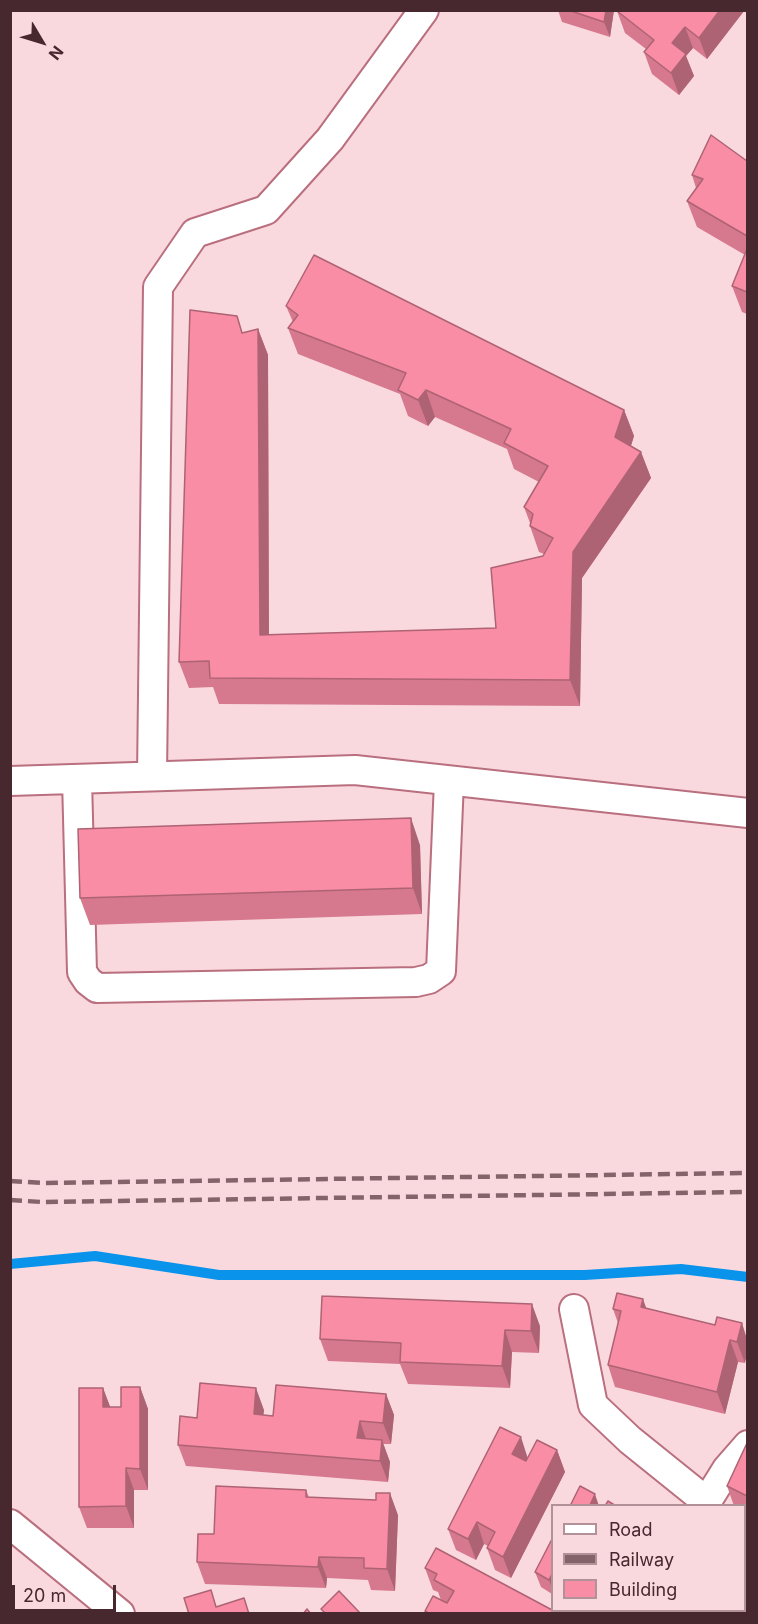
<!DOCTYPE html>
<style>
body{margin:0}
#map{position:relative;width:758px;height:1624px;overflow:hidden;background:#fad9de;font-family:Inter,sans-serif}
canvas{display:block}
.frame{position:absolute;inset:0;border:12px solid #47282e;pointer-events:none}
.legend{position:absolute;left:551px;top:1504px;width:195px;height:108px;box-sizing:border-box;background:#fad9de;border:2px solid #b29298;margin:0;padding:8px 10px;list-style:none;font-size:18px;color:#47282e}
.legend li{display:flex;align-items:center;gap:12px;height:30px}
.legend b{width:30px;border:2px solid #b29298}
.north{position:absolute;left:12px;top:12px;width:60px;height:60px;-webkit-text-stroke:4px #fad9de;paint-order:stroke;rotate:128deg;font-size:16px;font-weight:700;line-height:24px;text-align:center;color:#47282e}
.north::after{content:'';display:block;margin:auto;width:21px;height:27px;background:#47282e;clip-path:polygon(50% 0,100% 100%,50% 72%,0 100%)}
.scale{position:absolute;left:12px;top:1585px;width:104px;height:27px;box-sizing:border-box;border:3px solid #47282e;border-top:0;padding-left:8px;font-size:18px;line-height:21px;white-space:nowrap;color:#47282e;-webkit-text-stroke:4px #fad9de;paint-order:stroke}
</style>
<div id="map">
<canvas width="758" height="1624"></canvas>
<div class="frame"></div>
<ul class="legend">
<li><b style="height:8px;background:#fff"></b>Road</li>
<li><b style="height:8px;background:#84646a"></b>Railway</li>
<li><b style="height:16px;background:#f98da5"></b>Building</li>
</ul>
<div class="north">N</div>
<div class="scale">20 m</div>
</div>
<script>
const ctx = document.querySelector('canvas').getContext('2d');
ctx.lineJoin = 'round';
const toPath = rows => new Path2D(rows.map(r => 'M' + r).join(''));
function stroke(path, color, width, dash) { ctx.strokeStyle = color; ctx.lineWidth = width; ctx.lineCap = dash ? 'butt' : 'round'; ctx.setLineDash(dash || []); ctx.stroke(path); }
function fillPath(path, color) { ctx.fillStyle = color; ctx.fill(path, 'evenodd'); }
const stream = toPath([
 [10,1264,95,1256,219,1275,585,1275,681,1269,748,1277]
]);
const minor = toPath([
 [152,776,158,287,195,233,266,210,330,139,424,10],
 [77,779,82,972,88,981,97,988,416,982,429,979,441,971,449,781],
 [10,781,355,770,748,813],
 [574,1309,593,1405,630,1440,707,1502],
 [704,1506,727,1469,748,1445],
 [10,1524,120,1614],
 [636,1614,638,1610]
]);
const rail = toPath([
 [10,1181,43,1183,748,1173],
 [10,1200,42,1202,748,1192]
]);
const wall = toPath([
 [558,10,614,10,610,37,562,22],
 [618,10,744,10,744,11,707,59,693,48,686,56,694,76,679,95,652,74,644,52,646,49,625,33,617,11],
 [747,161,747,314,742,312,732,286,745,255,697,227,687,201,696,188,692,175],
 [286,306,624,410,634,436,631,446,641,452,651,478,582,578,580,706,219,704,213,687,189,688,179,662,243,333,258,329,268,355,269,635,496,628,544,554,539,552,530,526,530,523,524,507,539,482,514,469,507,449,435,417,428,426,408,416,400,394,298,354,288,328,293,322],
 [420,845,422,914,90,925,80,898],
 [646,1308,715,1325,742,1323,745,1363,738,1362,725,1414,615,1387,608,1365,618,1323,613,1309],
 [540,1326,539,1353,512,1352,510,1388,408,1384,400,1364,328,1361,320,1339],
 [140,1387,148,1409,148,1490,134,1490,134,1528,87,1528,79,1507,103,1388,110,1407,121,1407],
 [386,1394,394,1415,391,1444,383,1444,390,1462,388,1482,186,1466,178,1445,197,1418,264,1410,263,1415,273,1416],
 [747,1443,747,1514,744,1512,744,1506,734,1506,727,1486],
 [557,1450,565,1472,511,1578,495,1570,487,1548,488,1546,484,1544,476,1560,456,1550,448,1529,528,1458],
 [306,1490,309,1497,398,1515,395,1591,371,1590,368,1580,327,1578,326,1588,205,1584,197,1562,214,1534],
 [552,1539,552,1594,541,1587,535,1572],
 [425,1568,555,1614,426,1614,425,1611,441,1600,438,1592,433,1590]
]);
const shadedWall = toPath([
 [606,10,614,10,610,37,604,22],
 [720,10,744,11,707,59,699,38],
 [685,27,693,48,686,56,694,76,679,95,671,73,672,43],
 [258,329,268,355,269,662,260,635],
 [426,390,435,417,428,426,418,400],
 [624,410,634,436,625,464,615,437],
 [641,452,651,478,582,578,580,706,570,680,573,552],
 [411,818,420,845,422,914,413,888],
 [643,1299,651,1321,641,1307],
 [532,1304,540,1326,539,1353,531,1331],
 [742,1323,747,1339,747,1354,745,1363,737,1342],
 [505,1330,512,1352,510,1388,502,1366],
 [730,1340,738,1362,725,1414,717,1392],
 [140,1387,148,1409,148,1490,140,1469],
 [103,1388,111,1409,103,1407],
 [256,1388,264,1410,261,1436,254,1414],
 [386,1394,394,1415,391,1444,383,1423],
 [360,1421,367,1442,357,1438],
 [521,1437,528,1459,520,1476,512,1454],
 [382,1440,390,1462,388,1482,380,1461],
 [557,1450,565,1472,511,1578,503,1557],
 [126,1468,134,1490,134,1528,126,1506],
 [390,1493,398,1515,395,1591,387,1569],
 [595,1494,599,1506,590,1506,590,1505],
 [477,1522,484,1544,476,1560,468,1539],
 [319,1557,327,1578,326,1588,318,1567],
 [552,1574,552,1588,549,1580]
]);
const building = toPath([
 [568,10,606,10,604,22,568,10],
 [618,10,720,10,699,38,685,27,672,43,686,54,671,73,644,52,654,40,617,11,618,10],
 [711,135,747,161,747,236,687,201,703,179,692,175,711,135],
 [747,249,747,292,732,286,747,249],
 [314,255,624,410,615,437,641,452,573,552,570,680,210,678,209,661,179,662,190,310,237,316,242,333,258,329,260,635,496,628,491,568,543,556,553,538,530,526,533,514,524,507,548,466,504,443,511,429,426,390,418,400,398,390,406,373,288,328,298,315,286,306,314,255],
 [411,818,413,888,80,898,78,829,411,818],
 [617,1293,643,1299,641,1307,715,1325,717,1317,742,1323,737,1342,730,1340,717,1392,608,1365,621,1311,613,1309,617,1293],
 [322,1296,532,1304,531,1331,505,1330,502,1366,400,1362,401,1343,320,1339,322,1296],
 [200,1383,256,1388,254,1414,273,1416,276,1385,386,1394,383,1423,360,1421,357,1438,382,1440,380,1461,178,1445,180,1416,197,1418,200,1383],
 [121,1387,140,1387,140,1469,126,1468,126,1506,79,1507,79,1388,103,1388,103,1407,121,1407,121,1387],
 [500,1427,521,1437,512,1454,526,1461,537,1440,557,1450,503,1557,487,1548,495,1532,477,1522,468,1539,448,1529,500,1427],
 [747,1443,747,1496,727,1486,747,1443],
 [216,1486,306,1490,306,1497,376,1500,376,1493,390,1493,387,1569,364,1568,364,1558,319,1557,318,1567,197,1562,198,1534,214,1534,216,1486],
 [580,1486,595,1494,590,1505,591,1506,570,1506,580,1486],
 [608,1501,616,1506,605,1506,608,1501],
 [552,1539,552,1574,549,1580,535,1572,552,1539],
 [436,1548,554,1611,552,1614,430,1614,425,1611,433,1596,447,1603,454,1591,434,1580,437,1574,425,1568,436,1548],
 [211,1590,216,1607,244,1598,249,1614,189,1614,184,1598,211,1590],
 [339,1591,361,1614,326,1614,321,1609,339,1591],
 [307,1609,311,1614,303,1614,307,1609]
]);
stroke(stream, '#0a93eb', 10);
stroke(minor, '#b96f7e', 32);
stroke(minor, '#fff', 28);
stroke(rail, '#84646a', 4.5, [12, 6]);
fillPath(wall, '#d6798e');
fillPath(shadedWall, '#ae6374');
fillPath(building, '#f98da5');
stroke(building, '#ae6374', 1.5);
</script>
